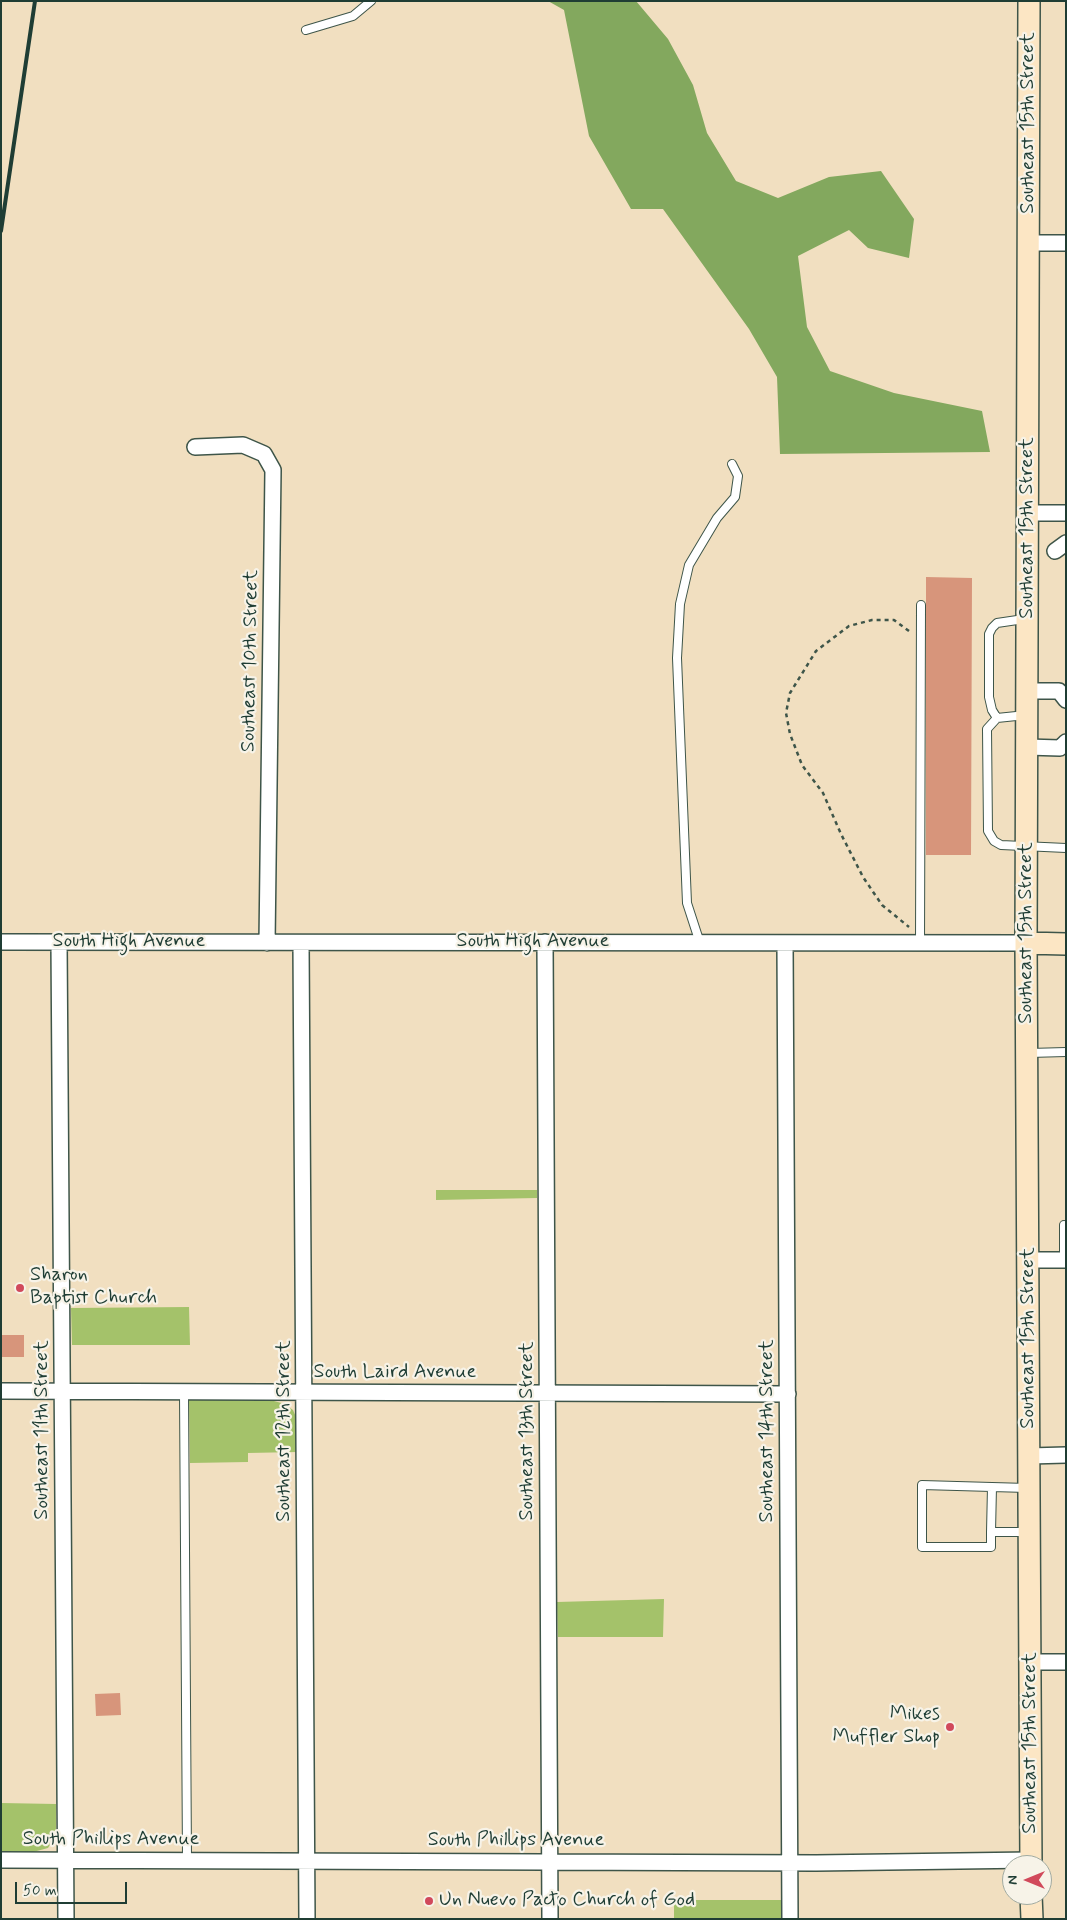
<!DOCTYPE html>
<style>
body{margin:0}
#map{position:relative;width:1067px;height:1920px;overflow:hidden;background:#f1dfc0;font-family:Mynerve,sans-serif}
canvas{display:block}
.frame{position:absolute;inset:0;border:2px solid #1f3d34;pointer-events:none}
.north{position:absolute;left:1002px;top:1855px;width:50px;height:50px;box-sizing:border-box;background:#f7f3e8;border:1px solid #a1aaa0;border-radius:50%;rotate:270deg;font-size:14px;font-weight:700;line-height:20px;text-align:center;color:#1f3d34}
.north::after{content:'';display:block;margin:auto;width:18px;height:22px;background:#d1495b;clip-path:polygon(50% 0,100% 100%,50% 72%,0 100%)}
.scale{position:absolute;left:15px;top:1882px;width:112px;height:22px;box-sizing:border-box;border:2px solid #1f3d34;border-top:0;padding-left:6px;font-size:15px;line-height:18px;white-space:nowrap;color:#1f3d34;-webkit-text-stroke:4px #f7f3e8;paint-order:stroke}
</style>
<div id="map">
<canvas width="1067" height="1920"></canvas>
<div class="frame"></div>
<div class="north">N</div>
<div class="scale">50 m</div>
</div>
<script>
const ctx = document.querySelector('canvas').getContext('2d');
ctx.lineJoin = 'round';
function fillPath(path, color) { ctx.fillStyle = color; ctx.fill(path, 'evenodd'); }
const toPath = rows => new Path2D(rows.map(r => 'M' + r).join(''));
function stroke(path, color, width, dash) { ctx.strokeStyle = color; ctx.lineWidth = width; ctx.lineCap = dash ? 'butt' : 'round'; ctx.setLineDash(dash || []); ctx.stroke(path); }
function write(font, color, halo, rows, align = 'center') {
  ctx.font = font + ' Mynerve,sans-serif'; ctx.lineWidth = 4.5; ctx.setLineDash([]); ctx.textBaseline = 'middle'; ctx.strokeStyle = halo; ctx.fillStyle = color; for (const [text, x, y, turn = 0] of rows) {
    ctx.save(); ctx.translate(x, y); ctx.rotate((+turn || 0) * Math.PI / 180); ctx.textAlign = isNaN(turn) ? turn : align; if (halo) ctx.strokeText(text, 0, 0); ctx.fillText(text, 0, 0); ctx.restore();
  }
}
const green = toPath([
 [436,1190,537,1190,537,1198,436,1200],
 [189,1307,190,1345,72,1345,71,1308],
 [189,1399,274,1401,285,1404,293,1410,296,1417,297,1452,248,1453,248,1462,190,1463],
 [664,1599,663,1637,558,1637,557,1602],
 [1,1803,56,1804,56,1835,48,1848,33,1852,1,1853],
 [674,1900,782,1900,782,1919,674,1919]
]);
const forest = toPath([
 [548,1,636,1,668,39,693,85,707,133,736,181,778,198,829,177,881,171,914,219,909,258,868,248,849,230,798,256,807,327,830,371,894,393,982,411,990,452,780,454,777,377,749,329,663,209,631,209,589,136,564,10]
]);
const building = toPath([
 [926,577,972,578,971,855,926,855],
 [1,1335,24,1335,24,1357,1,1357],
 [120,1693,121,1715,96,1716,95,1694]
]);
const path = toPath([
 [909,631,894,620,872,620,849,626,816,651,790,693,786,713,790,734,802,765,823,793,841,834,863,877,882,905,909,927]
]);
const lane = toPath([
 [306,30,353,16,371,1],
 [1026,715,997,718,987,729,988,831,994,841,1001,845,1066,848],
 [997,718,992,710,989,697,989,634,992,628,997,623,1024,619],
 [700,943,687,903,677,658,680,604,689,565,717,518,735,497,738,476,732,464],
 [920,943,921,605],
 [1029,1053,1066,1052],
 [1064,1225,1064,1260],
 [184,1393,187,1860],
 [1027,1488,922,1485,922,1547,991,1547,991,1532,1029,1532],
 [991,1532,992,1487]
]);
const street = toPath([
 [1029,243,1066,243],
 [195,447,243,445,264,454,273,470,267,943],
 [1028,513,1066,513],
 [1055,551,1066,543],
 [1027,691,1059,691,1066,700],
 [1027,747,1060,748,1066,742],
 [1,942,1026,943],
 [59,942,66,1919],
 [545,942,550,1919],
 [301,943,307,1919],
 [785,943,790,1919],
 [1029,1260,1066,1260],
 [1,1391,788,1394],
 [1029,1456,1066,1455],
 [1031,1662,1066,1662],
 [1,1860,816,1863,1031,1860]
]);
const secondary = toPath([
 [1029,1,1026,943,1031,1865],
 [1026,943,1066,944],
 [1031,1895,1032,1919]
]);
const rail = toPath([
 [1,231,35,1]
]);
const markers = [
 [20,1288,5,"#d1495b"],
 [950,1727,5,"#d1495b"],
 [429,1901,5,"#d1495b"]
];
const streetNames = [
 ["Southeast 15th Street",1029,123,-90],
 ["Southeast 15th Street",1028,528,-90],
 ["Southeast 10th Street",251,661,-89],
 ["Southeast 15th Street",1027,933,-90],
 ["South High Avenue",129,942],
 ["South High Avenue",533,942],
 ["Southeast 15th Street",1029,1338,-90],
 ["South Laird Avenue",395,1373],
 ["Southeast 11th Street",43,1430,-90],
 ["Southeast 12th Street",285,1431,-90],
 ["Southeast 13th Street",528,1431,-90],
 ["Southeast 14th Street",768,1431,-90],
 ["Southeast 15th Street",1031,1743,-90],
 ["South Phillips Avenue",111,1840],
 ["South Phillips Avenue",516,1841]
];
const poiNames = [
 ["Sharon",30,1276],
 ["Baptist Church",30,1299],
 ["Mikes",940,1715,"right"],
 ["Muffler Shop",940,1738,"right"],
 ["Un Nuevo Pacto Church of God",439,1901]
];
fillPath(green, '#a4c26a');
fillPath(forest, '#83a85e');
fillPath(building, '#d7957b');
stroke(lane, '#3e5549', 10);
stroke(street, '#3e5549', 18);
stroke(secondary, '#3e5549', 24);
stroke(path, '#3e5549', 2.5, [4, 4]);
stroke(lane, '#fff', 8);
stroke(street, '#fff', 15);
stroke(secondary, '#fce6c4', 21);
stroke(rail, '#1f3d34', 4);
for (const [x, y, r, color] of markers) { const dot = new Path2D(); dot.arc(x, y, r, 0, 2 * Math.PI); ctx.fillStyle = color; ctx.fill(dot); stroke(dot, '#f7f3e8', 2); }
write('20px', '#1f3d34', '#f7f3e8', streetNames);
write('20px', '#1f3d34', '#f7f3e8', poiNames, 'left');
</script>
